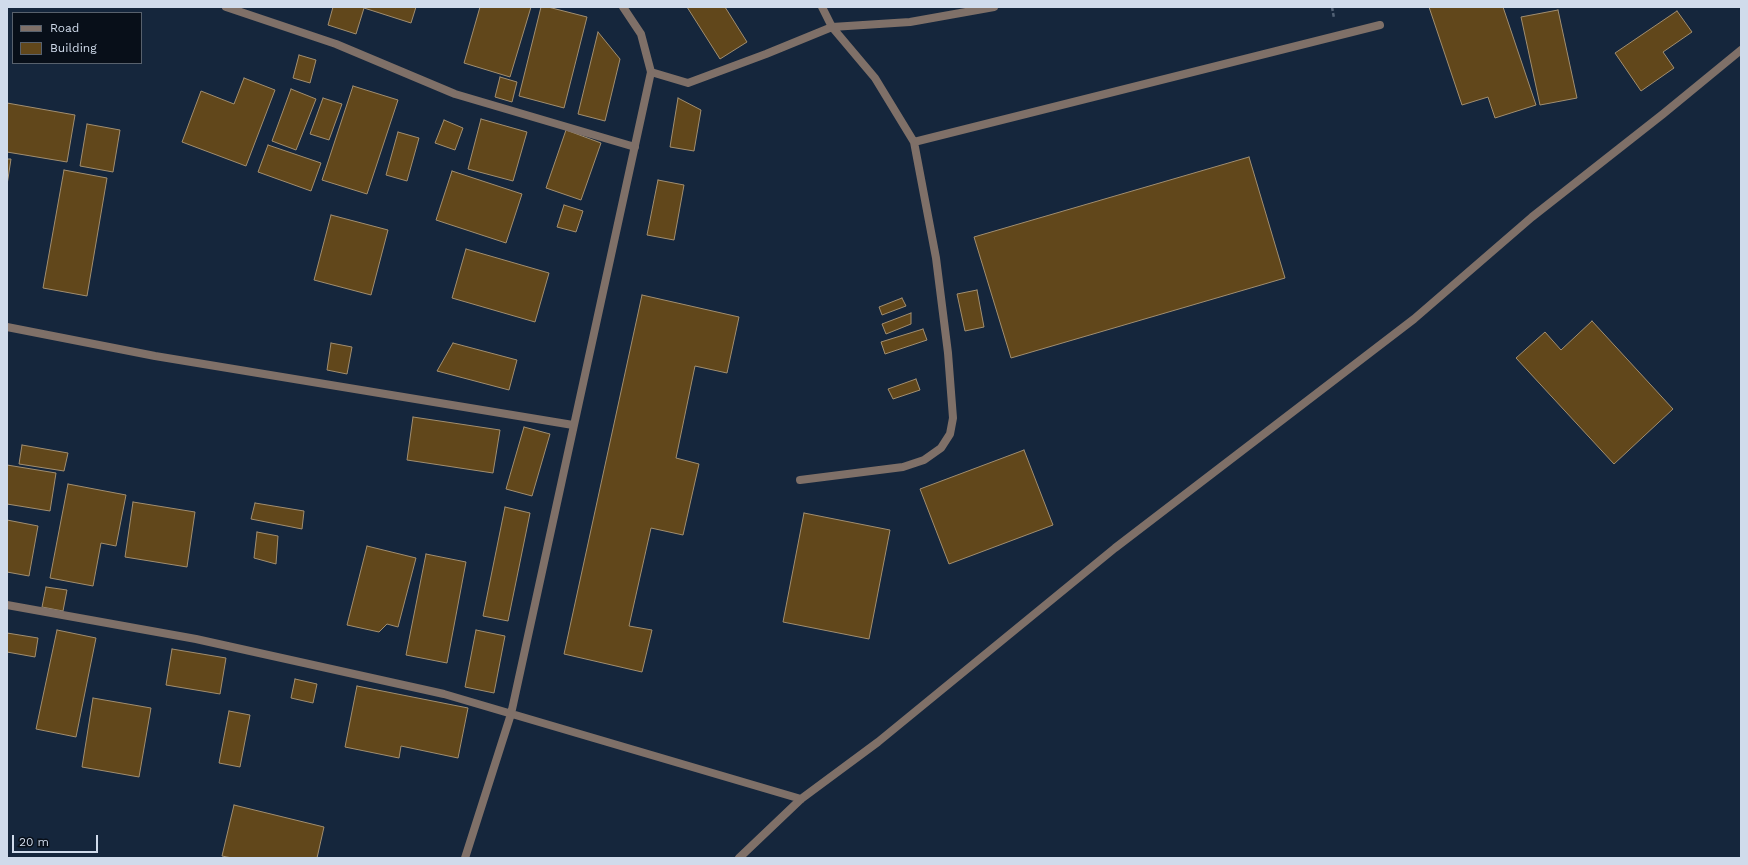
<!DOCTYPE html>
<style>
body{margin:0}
#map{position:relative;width:1748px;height:865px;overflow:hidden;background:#15263c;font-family:"Work Sans",sans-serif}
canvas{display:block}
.frame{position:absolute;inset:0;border:8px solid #d0dbeb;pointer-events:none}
.legend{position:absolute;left:12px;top:12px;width:130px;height:52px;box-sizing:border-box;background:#080f19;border:1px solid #58616d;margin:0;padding:5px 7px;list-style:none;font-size:12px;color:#d0dbeb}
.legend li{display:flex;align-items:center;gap:8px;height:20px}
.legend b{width:20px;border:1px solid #58616d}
.scale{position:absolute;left:12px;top:835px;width:86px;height:18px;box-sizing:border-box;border:2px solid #d0dbeb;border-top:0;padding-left:5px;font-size:12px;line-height:14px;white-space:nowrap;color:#d0dbeb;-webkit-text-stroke:3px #080f19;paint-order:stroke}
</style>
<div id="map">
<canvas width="1748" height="865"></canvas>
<div class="frame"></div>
<ul class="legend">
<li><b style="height:5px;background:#7f7068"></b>Road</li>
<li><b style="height:11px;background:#61471b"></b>Building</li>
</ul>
<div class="scale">20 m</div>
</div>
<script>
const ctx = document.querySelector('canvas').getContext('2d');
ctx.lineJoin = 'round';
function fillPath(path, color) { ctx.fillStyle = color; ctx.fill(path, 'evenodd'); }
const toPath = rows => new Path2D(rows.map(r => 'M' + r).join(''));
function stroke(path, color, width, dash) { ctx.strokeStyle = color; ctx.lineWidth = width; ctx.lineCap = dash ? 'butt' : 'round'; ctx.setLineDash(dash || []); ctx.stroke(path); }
const building = toPath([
 [333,7,416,7,411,23,364,8,356,34,328,25,333,7],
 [480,7,531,7,510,77,464,63,480,7],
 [541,7,548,7,587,17,564,108,519,96,541,7],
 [687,7,725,7,747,42,720,59,687,7],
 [1429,7,1503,7,1536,105,1495,118,1488,97,1462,105,1429,7],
 [1558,10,1577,98,1540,105,1521,17,1558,10],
 [1677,11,1692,32,1663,52,1674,68,1641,91,1615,53,1677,11],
 [598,32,620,59,605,121,578,114,598,32],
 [299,55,316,60,310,83,293,78,299,55],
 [500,77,517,82,512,102,495,97,500,77],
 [244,78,275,90,246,166,182,142,201,91,234,104,244,78],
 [353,86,398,100,367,194,322,180,353,86],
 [291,89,316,99,296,150,272,141,291,89],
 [323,98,342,104,329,140,310,134,323,98],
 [678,98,701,110,694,151,670,147,678,98],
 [7,103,75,115,67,162,7,152,7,103],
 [481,119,527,132,513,181,468,169,481,119],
 [444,120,463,128,455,150,435,143,444,120],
 [87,124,120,130,113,172,80,166,87,124],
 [566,130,601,143,581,200,546,188,566,130],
 [398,132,419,138,407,181,386,175,398,132],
 [268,145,321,163,311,191,258,172,268,145],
 [1249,157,1285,278,1011,358,974,237,1249,157],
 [7,159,11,159,7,185,7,159],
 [64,170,107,178,87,296,43,288,64,170],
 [452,171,522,194,506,243,436,220,452,171],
 [658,180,684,185,674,240,647,235,658,180],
 [564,205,583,211,576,232,557,227,564,205],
 [331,215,388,230,371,295,314,280,331,215],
 [466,249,549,273,535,322,452,298,466,249],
 [977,290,984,327,965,331,957,294,977,290],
 [642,295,739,317,727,373,695,366,676,458,699,464,683,535,651,528,629,626,652,630,642,672,564,654,642,295],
 [902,298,906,306,882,315,879,307,902,298],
 [911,313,911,324,886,334,882,324,911,313],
 [1592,321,1673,409,1614,464,1516,358,1545,332,1561,350,1592,321],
 [923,329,927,340,885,354,881,342,923,329],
 [331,343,352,347,347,374,327,370,331,343],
 [453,343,517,360,509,390,437,371,453,343],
 [916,379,920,390,893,399,888,389,916,379],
 [413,417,500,430,493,473,407,460,413,417],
 [524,427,550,434,532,496,506,489,524,427],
 [22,445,68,453,64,471,19,464,22,445],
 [1024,450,1053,525,949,564,920,489,1024,450],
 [7,465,56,473,50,511,7,504,7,465],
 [68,484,126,495,116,546,101,543,93,586,50,578,68,484],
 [133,502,195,512,187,567,125,557,133,502],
 [255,503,304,511,302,529,251,519,255,503],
 [505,507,530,513,508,621,483,616,505,507],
 [804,513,890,530,869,639,783,622,804,513],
 [7,520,38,526,29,576,7,572,7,520],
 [257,532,278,536,276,564,254,558,257,532],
 [367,546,416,558,398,627,387,624,379,632,347,625,367,546],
 [426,554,466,562,447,663,406,655,426,554],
 [46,587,67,590,63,611,42,607,46,587],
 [57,630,96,638,76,737,36,729,57,630],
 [476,630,505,636,494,693,465,687,476,630],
 [7,633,38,638,35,657,7,652,7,633],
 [172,649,226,658,220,694,166,685,172,649],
 [295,679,317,684,313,703,291,698,295,679],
 [357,686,468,708,458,758,401,746,399,758,345,747,357,686],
 [93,698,151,708,139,777,82,767,93,698],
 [229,711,250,715,240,767,219,763,229,711],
 [234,805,324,827,317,858,232,858,222,856,234,805]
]);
const path = toPath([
 [1332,7,1334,18]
]);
const street = toPath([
 [226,7,336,44,455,94,635,147],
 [651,72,688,83,766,54,832,27,910,22,994,7],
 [914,142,1380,25],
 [7,327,155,356,573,425],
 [800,480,903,467,924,460,941,448,950,434,953,418,948,353,936,258,914,142,875,78,832,27,822,7],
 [7,605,196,639,444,694,801,799],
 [465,858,511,714,651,72,641,34,623,7],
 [739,858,801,799,878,742,1115,548,1414,319,1532,217,1663,114,1741,50]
]);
fillPath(building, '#61471b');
stroke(building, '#a18e70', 1);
stroke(path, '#526175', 2.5, [4, 2]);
stroke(street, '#7f7068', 8);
</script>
